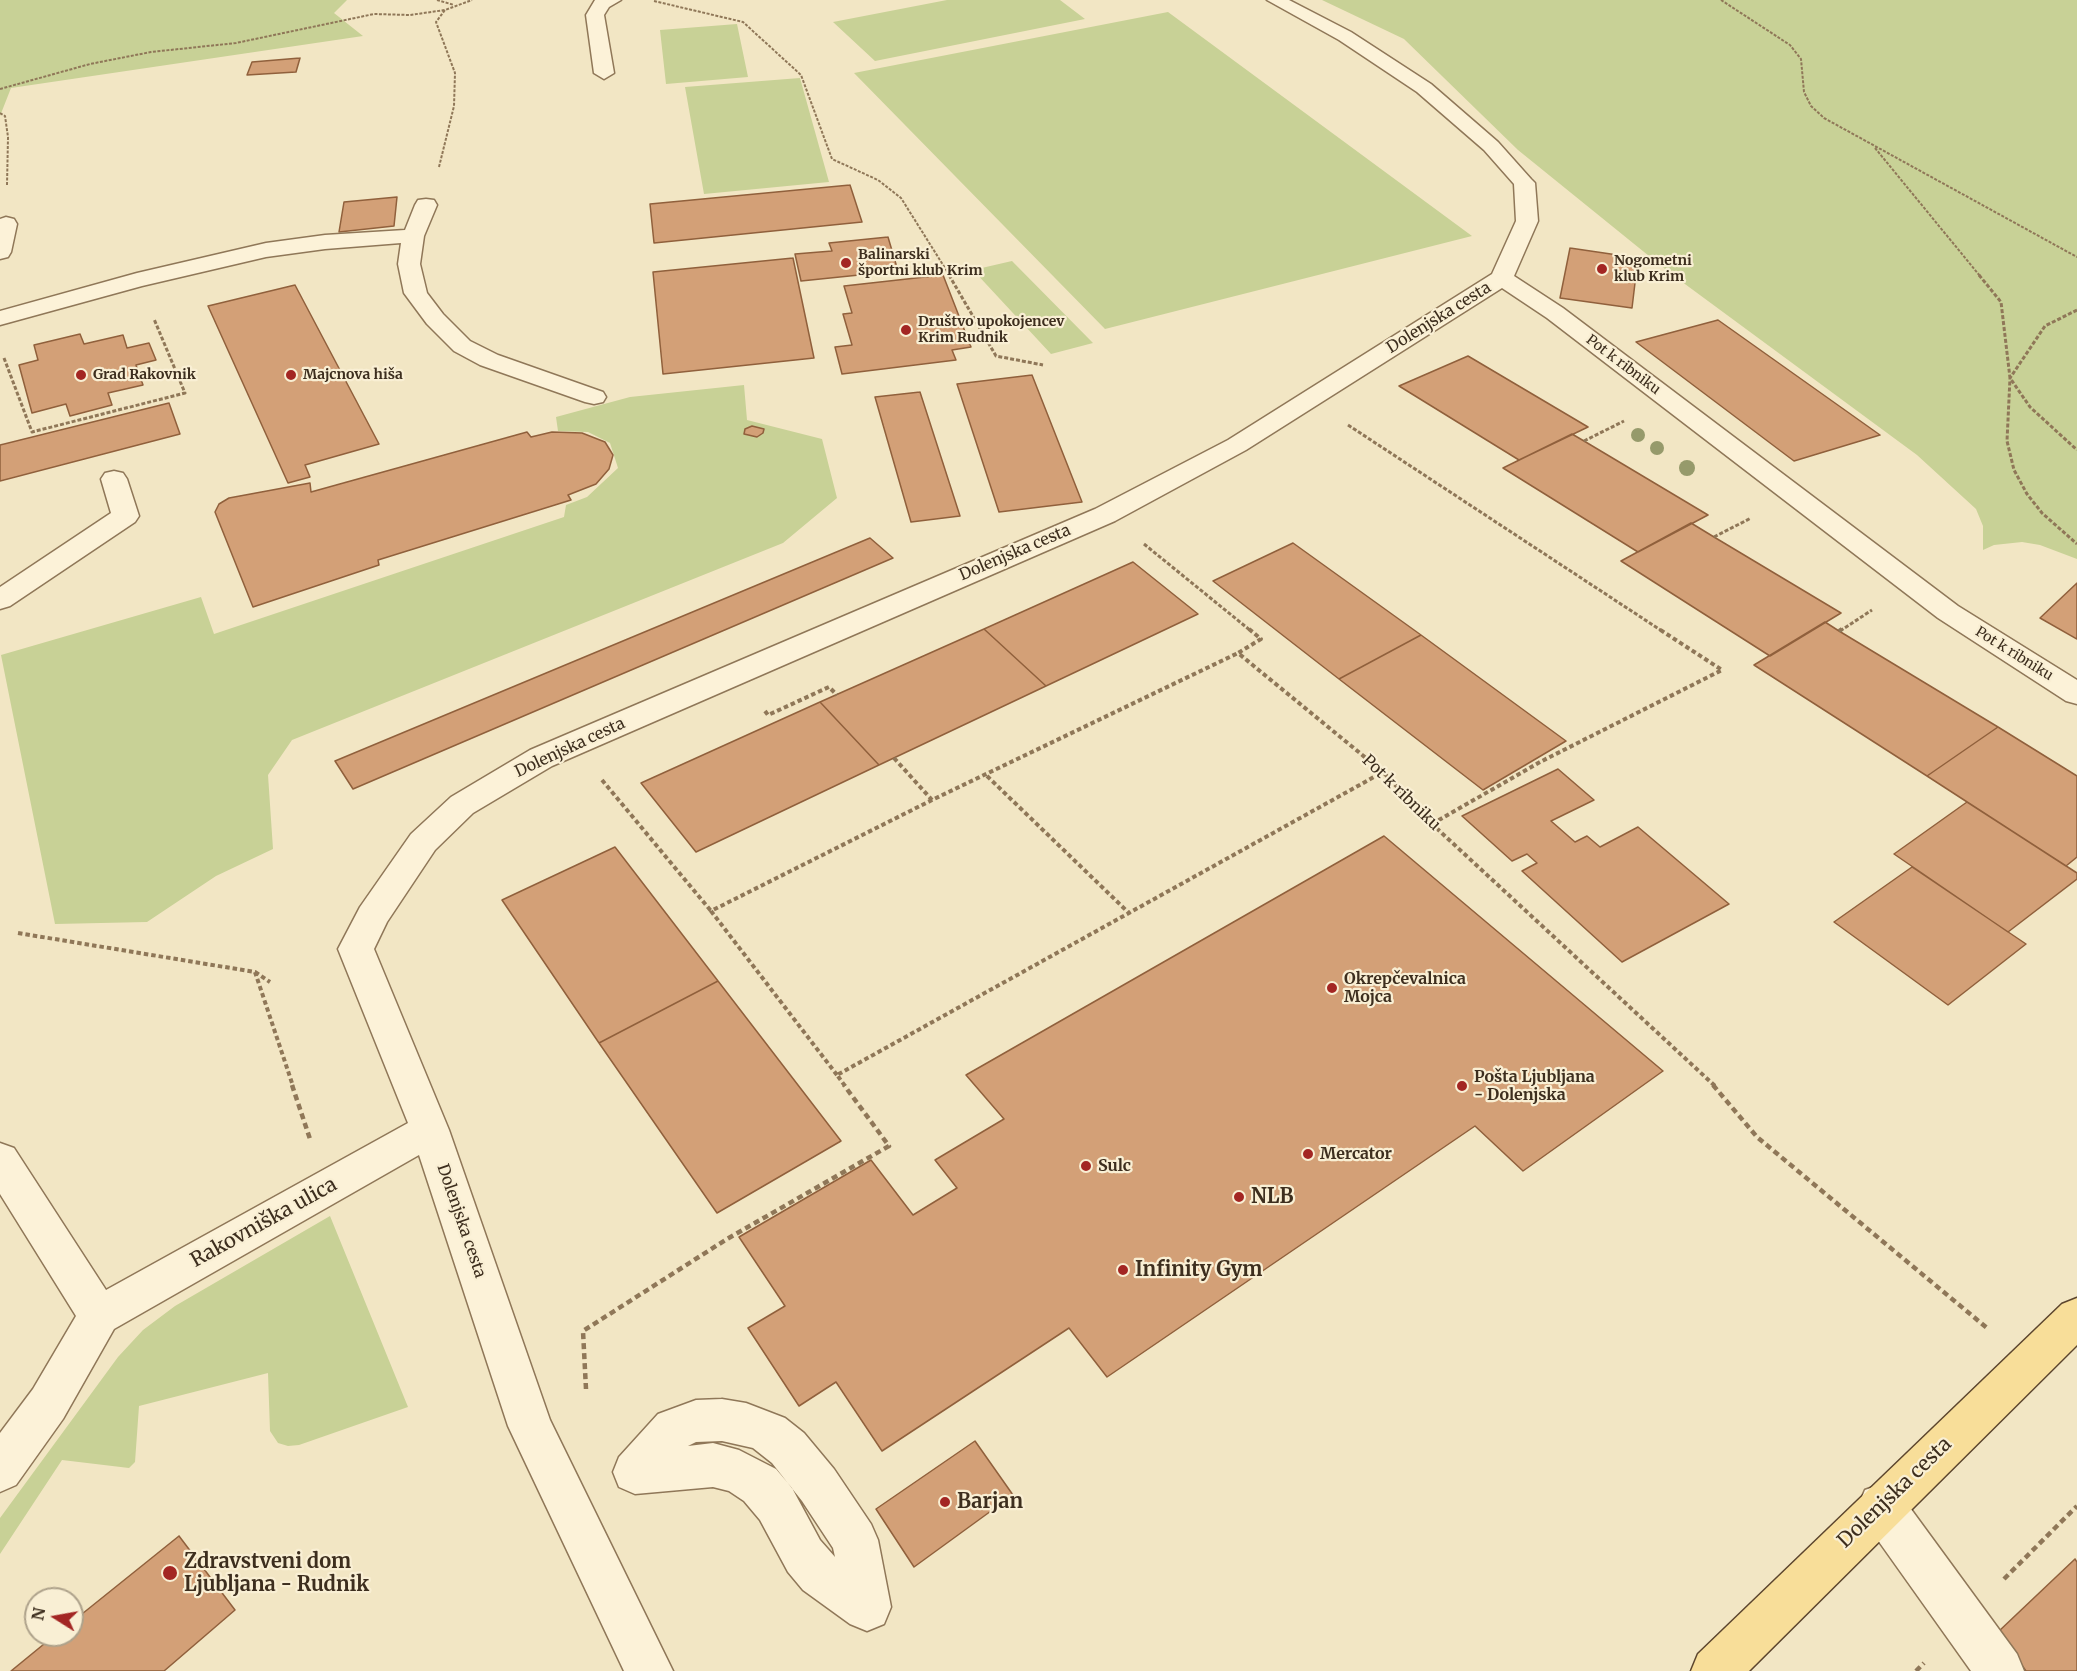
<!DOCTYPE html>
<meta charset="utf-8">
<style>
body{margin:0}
#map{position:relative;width:2077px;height:1671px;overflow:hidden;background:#f2e6c4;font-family:Merriweather,serif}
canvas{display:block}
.north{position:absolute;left:24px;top:1587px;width:60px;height:60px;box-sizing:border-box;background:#f9efd4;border:2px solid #aea28b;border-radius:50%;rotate:281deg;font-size:16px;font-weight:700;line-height:24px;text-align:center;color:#3d2e1e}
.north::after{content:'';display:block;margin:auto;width:21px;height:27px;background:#a32623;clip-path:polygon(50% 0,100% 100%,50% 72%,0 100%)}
</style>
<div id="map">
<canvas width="2077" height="1671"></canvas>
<div class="north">N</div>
</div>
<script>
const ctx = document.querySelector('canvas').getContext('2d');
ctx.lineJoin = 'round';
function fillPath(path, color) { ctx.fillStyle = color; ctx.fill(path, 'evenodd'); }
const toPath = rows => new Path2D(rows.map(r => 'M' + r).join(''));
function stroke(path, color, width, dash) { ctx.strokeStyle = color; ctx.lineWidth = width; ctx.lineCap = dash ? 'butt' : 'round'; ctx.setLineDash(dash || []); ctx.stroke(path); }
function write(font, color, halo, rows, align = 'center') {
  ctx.font = font + ' Merriweather,serif'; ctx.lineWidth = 4.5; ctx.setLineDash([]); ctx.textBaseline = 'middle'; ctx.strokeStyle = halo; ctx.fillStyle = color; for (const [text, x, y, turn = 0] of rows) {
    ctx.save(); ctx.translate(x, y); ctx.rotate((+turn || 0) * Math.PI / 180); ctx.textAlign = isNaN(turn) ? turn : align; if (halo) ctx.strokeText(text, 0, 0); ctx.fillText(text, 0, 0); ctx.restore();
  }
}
const green = toPath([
 [0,0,347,0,334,13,363,36,11,88,0,116],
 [947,0,1060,0,1085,19,875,61,833,22],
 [1322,0,2077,0,2077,559,2040,545,2022,542,1994,545,1983,550,1983,526,1976,509,1917,455,1670,273,1518,150,1404,39],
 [1168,12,1472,236,1105,329,854,73],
 [737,24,748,77,666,84,660,30],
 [800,78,829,182,704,194,685,87],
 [1012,261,1093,343,1051,354,973,270],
 [744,385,747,420,822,439,837,498,783,543,292,740,268,775,273,849,216,876,147,922,55,924,1,655,201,597,214,634,564,517,566,505,587,497,618,468,610,443,588,432,558,431,556,417,630,397],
 [330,1216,408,1407,299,1445,288,1446,278,1443,270,1431,268,1373,139,1406,135,1462,129,1468,62,1460,0,1554,0,1518,118,1357,143,1330,175,1306]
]);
const building = toPath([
 [300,58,296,72,247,75,252,62,300,58],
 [850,185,862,222,654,243,650,204,850,185],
 [397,197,394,226,339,232,344,202,397,197],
 [888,237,898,271,801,281,795,254,832,251,829,243,888,237],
 [1570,248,1638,258,1632,308,1560,298,1570,248],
 [793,258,814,358,663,374,653,272,793,258],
 [943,275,971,347,952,350,956,360,842,374,835,347,852,345,843,314,852,313,844,286,943,275],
 [295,285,379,444,305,465,310,477,288,483,208,306,295,285],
 [1718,320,1880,435,1794,461,1636,342,1718,320],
 [80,334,84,344,123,335,127,348,149,343,156,360,136,365,143,385,108,393,112,405,70,416,66,404,32,413,19,365,38,360,34,345,80,334],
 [1468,356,1588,427,1519,460,1399,386,1468,356],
 [1032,375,1082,502,999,512,957,384,1032,375],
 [920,392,960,516,911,522,875,397,920,392],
 [169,403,180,434,0,481,0,445,169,403],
 [752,426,764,429,763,433,757,437,744,434,745,429,752,426],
 [527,432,531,437,552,432,582,433,605,442,613,455,609,469,596,484,568,495,571,500,378,560,379,565,253,607,215,512,219,504,229,498,310,483,311,492,527,432],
 [1572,434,1584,441,1708,515,1638,552,1503,468,1572,434],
 [1691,523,1714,537,1841,613,1770,656,1621,561,1691,523],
 [870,538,893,558,353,789,335,761,870,538],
 [1293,543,1421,635,1339,679,1213,581,1293,543],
 [1133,562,1198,614,1046,686,984,629,1133,562],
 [2077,583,2077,639,2040,618,2077,583],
 [1825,622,1839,631,1998,727,1927,776,1754,665,1825,622],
 [984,629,1046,686,879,765,820,702,984,629],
 [1421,635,1566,741,1483,790,1339,679,1421,635],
 [820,702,879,765,696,852,641,783,820,702],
 [1998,727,2077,776,2077,857,2066,866,1927,776,1998,727],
 [1558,769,1594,800,1551,821,1575,842,1587,836,1600,847,1638,827,1729,904,1622,962,1522,871,1537,863,1527,854,1512,861,1462,816,1558,769],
 [1967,802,2077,873,2077,879,2008,932,1894,854,1967,802],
 [1384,836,1663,1071,1523,1171,1475,1126,1107,1377,1069,1328,882,1451,836,1382,799,1406,748,1328,785,1306,739,1237,871,1160,913,1215,957,1188,935,1160,1004,1119,966,1075,1384,836],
 [615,847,718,981,599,1043,502,900,615,847],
 [1912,867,2026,944,1948,1005,1834,922,1912,867],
 [718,981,841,1141,717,1213,599,1043,718,981],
 [975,1441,1013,1495,914,1567,876,1509,975,1441],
 [179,1536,235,1610,164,1671,11,1671,55,1635,72,1635,72,1622,179,1536],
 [2075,1559,2077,1562,2077,1671,2026,1671,1998,1632,2075,1559]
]);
const pathFar3 = toPath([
 [437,0,454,5],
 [1721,0,1790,45,1801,59,1804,92,1811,106,1824,118,2077,257],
 [654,1,743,22,801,75,832,159,878,180,901,198,950,276],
 [0,89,90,64,151,52,236,43,374,14,410,15,445,10],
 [0,113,5,116,8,137,7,185],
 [1875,148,1980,276],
 [439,167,454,106,455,73,436,22,445,10,472,0]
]);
const pathFar2 = toPath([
 [949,275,996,356,1043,365],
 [1979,275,2001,302,2010,378,2030,407,2077,450],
 [2077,310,2045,326,2010,378,2007,441,2014,470,2027,494,2042,513,2077,544],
 [4,358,32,432,185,393,154,319],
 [1348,425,1662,631],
 [1584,441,1624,421],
 [1714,537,1751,518],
 [1144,544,1251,631],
 [1840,631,1872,610]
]);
const pathFar1 = toPath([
 [1249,629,1261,639,1238,653,1383,772,1432,824,1715,1086],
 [1839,631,1842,629],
 [765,711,768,715,829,687,837,695],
 [894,758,932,800],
 [987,776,1130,914],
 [602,780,711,911],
 [1432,824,1540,762,1722,670,1659,629],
 [18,933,255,972,293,1086],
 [255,972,270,982],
 [837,1075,711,911,932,800,1238,653],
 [845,1086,837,1075,1383,772]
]);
const path = toPath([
 [292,1085,310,1139],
 [1713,1085,1757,1137,1987,1328],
 [586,1389,583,1331,727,1239,889,1146,844,1085],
 [2004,1579,2077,1506],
 [1916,1671,1924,1663]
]);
const minor = toPath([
 [595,0,621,0,609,7,604,15,614,73,604,79,594,73,586,15,595,0],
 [1267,0,1289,0,1351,32,1431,84,1498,142,1531,179,1535,183,1538,221,1514,276,1563,308,1958,606,2077,680,2077,704,2066,701,1938,618,1547,318,1502,288,1246,450,1115,521,552,766,473,813,435,850,387,922,374,949,449,1130,550,1420,673,1671,624,1671,508,1426,419,1155,114,1329,63,1419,16,1485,0,1492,0,1433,33,1389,76,1316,0,1194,0,1143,14,1148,106,1290,408,1123,338,949,360,907,411,834,451,797,530,750,1095,509,1228,440,1492,274,1516,221,1514,184,1484,150,1417,92,1339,40,1267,0],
 [426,199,434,200,437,205,424,236,420,264,427,293,443,314,470,341,498,355,603,392,606,397,603,402,594,404,585,402,480,365,454,351,427,324,404,293,398,264,401,243,325,249,266,257,142,286,0,325,0,311,137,273,266,243,325,235,405,230,415,205,418,200,426,199],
 [6,217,14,219,17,224,11,252,8,257,0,259,0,219,6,217],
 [114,471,123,473,127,479,139,516,135,522,10,606,0,609,0,587,111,513,101,479,105,473,114,471],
 [722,1399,746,1403,785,1418,804,1433,834,1469,871,1524,878,1540,891,1607,884,1624,867,1631,850,1624,803,1590,788,1572,760,1520,744,1501,729,1491,713,1487,635,1494,619,1487,613,1472,619,1457,658,1414,696,1400,722,1399],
 [722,1441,753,1448,772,1463,802,1501,833,1548,835,1557,820,1540,792,1488,776,1469,739,1450,713,1443,688,1446,696,1442,722,1441],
 [1881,1484,1897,1490,2017,1654,2024,1671,1971,1671,1865,1522,1858,1506,1865,1490,1881,1484]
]);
const major = toPath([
 [2077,1298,2077,1345,1749,1671,1691,1671,1698,1654,2062,1304,2077,1298]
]);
const trees = [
 [1638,435,7],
 [1657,448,7],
 [1687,468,8]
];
const markers = [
 [846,263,6,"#a32623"],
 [1602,269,6,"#a32623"],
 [906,330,6,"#a32623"],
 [81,375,6,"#a32623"],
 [291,375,6,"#a32623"],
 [1332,988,6,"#a32623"],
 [1462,1086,6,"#a32623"],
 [1308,1154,6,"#a32623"],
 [1086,1166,6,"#a32623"],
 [1239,1197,6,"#a32623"],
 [1123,1270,6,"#a32623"],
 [945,1502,6,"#a32623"],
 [170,1573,8,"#a32623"]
];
const farPoinames = [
 ["Balinarski",858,255],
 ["športni klub Krim",858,271],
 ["Nogometni",1614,261],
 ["klub Krim",1614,277],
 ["Društvo upokojencev",918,322],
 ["Krim Rudnik",918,338],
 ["Grad Rakovnik",93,375],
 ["Majcnova hiša",303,375]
];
const farStreetnames = [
 ["Pot k ribniku",1623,365,37],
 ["Pot k ribniku",2014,654,32]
];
const streetNames = [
 ["Dolenjska cesta",1439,318,-32],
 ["Dolenjska cesta",1015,553,-23],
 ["Dolenjska cesta",570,748,-25],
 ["Pot k ribniku",1401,793,44],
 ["Dolenjska cesta",461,1221,71]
];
const poiNames = [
 ["Okrepčevalnica",1344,979],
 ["Mojca",1344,997],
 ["Pošta Ljubljana",1474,1077],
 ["- Dolenjska",1474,1095],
 ["Mercator",1320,1154],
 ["Sulc",1098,1166]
];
const nearPoinames = [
 ["NLB",1251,1197],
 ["Infinity Gym",1135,1270],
 ["Barjan",957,1502],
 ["Zdravstveni dom",184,1562],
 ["Ljubljana - Rudnik",184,1585]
];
const nearStreetnames = [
 ["Rakovniška ulica",264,1223,-29],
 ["Dolenjska cesta",1895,1493,-44]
];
fillPath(green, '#c8d196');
fillPath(building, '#d3a077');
stroke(building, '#90603c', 1.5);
stroke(minor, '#8f7758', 3);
stroke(major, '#5c452d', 3);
stroke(pathFar3, '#8f7758', 2, [3, 1.5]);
stroke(pathFar2, '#8f7758', 3, [4, 2]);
stroke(pathFar1, '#8f7758', 4, [4.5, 3]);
stroke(path, '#8f7758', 4.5, [6, 4]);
fillPath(minor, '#fcf2d8');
fillPath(major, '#f8de99');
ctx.fillStyle = '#969a6b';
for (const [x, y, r] of trees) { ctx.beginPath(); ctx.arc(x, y, r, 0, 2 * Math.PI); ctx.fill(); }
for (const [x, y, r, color] of markers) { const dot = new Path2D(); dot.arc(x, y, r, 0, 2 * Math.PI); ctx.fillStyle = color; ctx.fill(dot); stroke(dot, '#f9efd4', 2); }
write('bold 14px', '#3d2e1e', '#f9efd4', farPoinames, 'left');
write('14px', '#3d2e1e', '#f9efd4', farStreetnames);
write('16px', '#3d2e1e', '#f9efd4', streetNames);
write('bold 16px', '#3d2e1e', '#f9efd4', poiNames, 'left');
write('bold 20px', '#3d2e1e', '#f9efd4', nearPoinames, 'left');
write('20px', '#3d2e1e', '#f9efd4', nearStreetnames);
</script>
